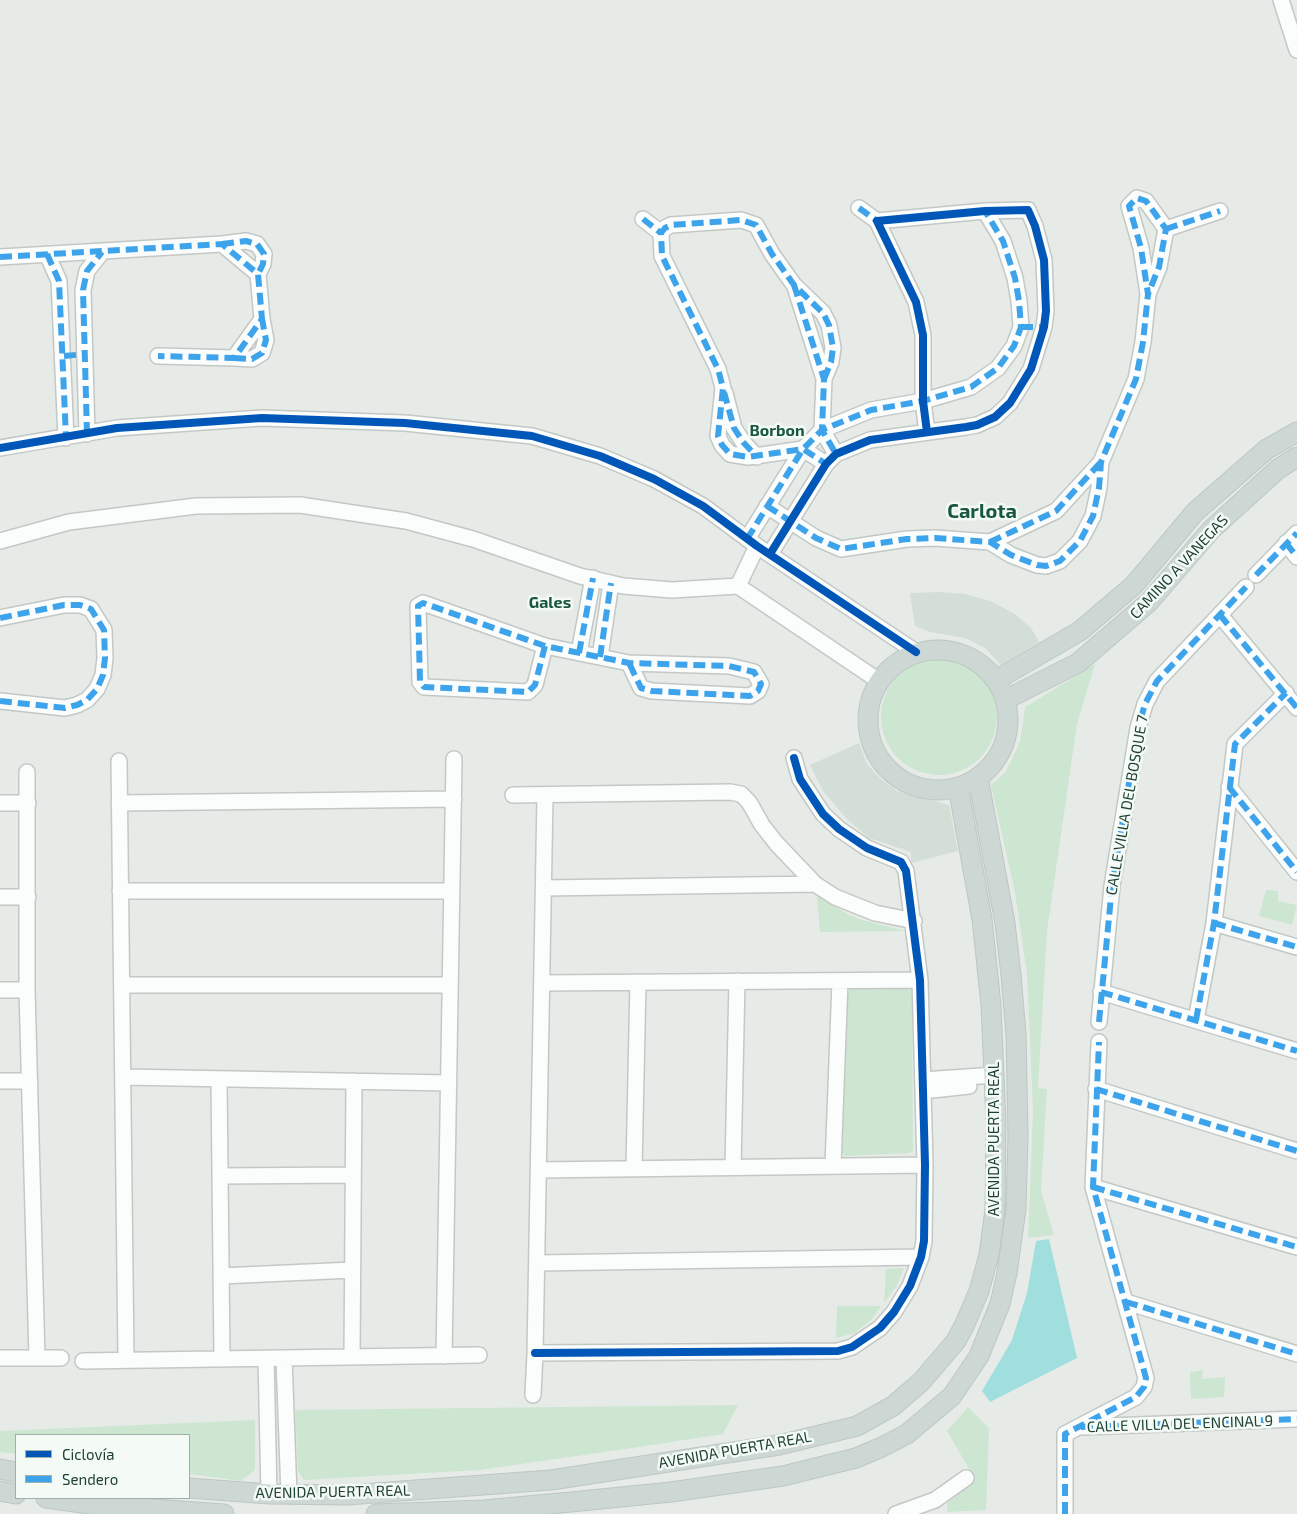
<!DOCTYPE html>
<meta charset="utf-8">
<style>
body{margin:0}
#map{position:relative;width:1297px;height:1514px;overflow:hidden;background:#e6ebe8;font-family:"Exo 2",sans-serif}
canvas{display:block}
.legend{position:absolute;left:15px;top:1434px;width:175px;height:65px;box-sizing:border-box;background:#f4faf6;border:1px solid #9fb0a9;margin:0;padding:6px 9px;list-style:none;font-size:15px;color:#204235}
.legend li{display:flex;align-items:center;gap:10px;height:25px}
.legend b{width:25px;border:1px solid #9fb0a9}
</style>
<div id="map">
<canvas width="1297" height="1514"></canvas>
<ul class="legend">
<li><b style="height:6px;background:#0057b8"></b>Ciclovía</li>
<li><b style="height:6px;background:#3da4eb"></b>Sendero</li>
</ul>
</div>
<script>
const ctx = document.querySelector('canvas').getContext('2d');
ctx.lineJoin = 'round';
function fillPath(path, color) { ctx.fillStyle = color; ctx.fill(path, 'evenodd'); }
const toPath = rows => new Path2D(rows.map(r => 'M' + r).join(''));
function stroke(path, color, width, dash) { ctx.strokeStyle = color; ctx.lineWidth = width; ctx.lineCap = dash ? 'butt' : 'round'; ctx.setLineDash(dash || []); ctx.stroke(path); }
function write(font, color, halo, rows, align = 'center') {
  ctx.font = font + ' "Exo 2",sans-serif'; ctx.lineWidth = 5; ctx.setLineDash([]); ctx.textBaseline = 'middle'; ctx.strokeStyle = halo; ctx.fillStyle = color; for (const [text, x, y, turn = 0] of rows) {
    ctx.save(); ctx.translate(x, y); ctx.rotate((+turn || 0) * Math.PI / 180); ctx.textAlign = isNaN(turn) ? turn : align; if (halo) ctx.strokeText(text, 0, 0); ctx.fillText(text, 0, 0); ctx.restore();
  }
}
const built = toPath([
 [940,592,965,594,990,601,1015,614,1031,628,1039,642,1001,665,985,648,965,638,930,632,915,626,910,593],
 [859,743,867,764,881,779,897,791,949,805,958,851,911,863,911,852,869,838,847,819,823,791,810,765]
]);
const green = toPath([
 '881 717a58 58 0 1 1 116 0a58 58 0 1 1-116 0Z',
 [1095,664,1077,724,1047,931,1038,1088,1047,1089,1041,1191,1054,1235,1028,1238,1033,1110,1027,974,1015,893,991,785,1006,771,1020,742,1025,707],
 [1266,890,1278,891,1278,901,1297,905,1292,925,1259,916],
 [817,895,847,914,862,920,905,931,820,932],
 [851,988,908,988,912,992,913,1150,910,1153,845,1156,842,1153,848,993],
 [904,1268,896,1287,884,1303,886,1269],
 [837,1306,881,1306,871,1320,855,1333,836,1338],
 [1203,1370,1202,1379,1225,1377,1224,1397,1191,1399,1190,1372],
 [738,1405,723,1434,639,1447,480,1470,304,1480,298,1471,295,1410],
 [968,1407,989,1428,986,1510,947,1512,947,1503,970,1484,973,1476,947,1431],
 [255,1420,255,1470,241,1481,189,1474,189,1435,16,1435,16,1454,0,1452,0,1431]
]);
const water = toPath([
 [1049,1239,1077,1358,990,1402,982,1391,1012,1340,1027,1293,1036,1241]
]);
const minor = toPath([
 [1281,0,1297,50],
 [859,208,877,221],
 [643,219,661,233],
 [1166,229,1220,211],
 [222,244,246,241,257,244,264,254,263,264,258,274],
 [47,254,59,281,66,438],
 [0,257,222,244,258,274,262,319,234,358,158,356],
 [795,287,824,379,822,430,836,454],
 [234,358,252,359,262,353,266,340,262,319],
 [824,379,831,362,833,348,829,325,823,313,794,285,772,254,756,225,741,220,671,225,665,228,661,233,662,256,718,369,723,388,718,436,722,445,730,454,748,457,803,449,826,464],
 [725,393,734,428,743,442,757,457],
 [87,434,83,290,87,271,102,252],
 [0,448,117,428,262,418,405,423,532,436,600,456,654,479,703,506,757,546,916,652],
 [767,506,816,538,841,549,907,539,935,538,990,542,1011,555,1037,565,1046,566,1060,561,1080,541,1093,516,1099,488,1101,462,1136,379,1143,342,1148,294,1141,248,1129,206,1137,198,1146,201,1166,229,1159,267,1148,294],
 [747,539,803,449,822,430,871,410,923,401,971,387,998,368,1014,346,1021,327,1019,301,1015,278,1003,241,985,211],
 [0,541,69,522,196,506,300,505,406,521,473,539,580,576,623,586,672,590,738,586,879,681],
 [990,542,1056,511,1101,462],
 [1286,543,1297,557],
 [770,554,826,464,836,454,870,440,966,427,977,425,995,417,1010,403,1031,369,1044,327,1046,311,1044,260,1035,226,1028,210,985,211,877,221,916,302,923,335,923,401,927,432],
 [1256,575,1297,533],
 [738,586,757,546],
 [1220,615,1297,708],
 [0,618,64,605,80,605,91,609,104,630,105,658,103,675,97,689,87,700,77,705,65,708,0,701],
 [545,646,535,685,528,692,424,687,420,682,418,606,423,603,545,646,629,663,729,666,754,672,761,684,758,691,750,696,652,691,641,688,629,663],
 [579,653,593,578],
 [600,657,611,583],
 [119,761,126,1360],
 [27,772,27,990,37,1358],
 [1229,787,1297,872],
 [513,795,730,792,741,794,749,802,762,825,776,843,815,884,835,897,875,913,914,921],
 [0,803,28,803],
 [119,803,454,799],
 [544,888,815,884],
 [120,891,452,891],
 [0,897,28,897],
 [1214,923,1297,947],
 [542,983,920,980],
 [122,985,450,985],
 [0,990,27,990],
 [1101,992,1297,1051],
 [1196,1020,1214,923,1235,744,1286,693],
 [1099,1022,1112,886,1138,728,1145,704,1157,681,1246,587],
 [123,1077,449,1083],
 [219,1079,222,1359],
 [923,1080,995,1075],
 [0,1081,30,1081],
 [1096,1089,1297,1151],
 [923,1091,969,1086],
 [833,1166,840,981],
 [733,1167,737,981],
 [634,1169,638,982],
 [539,1170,925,1165],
 [220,1176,353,1175],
 [1093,1187,1297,1247],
 [537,1263,921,1257],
 [221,1276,352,1270],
 [1126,1302,1297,1354],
 [535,1353,838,1351,852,1347,880,1328,894,1312,910,1286,921,1257,924,1241,925,1165,920,980,906,871,901,862,867,848,839,829,823,814,800,779,794,758],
 [444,1356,454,759],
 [352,1357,354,1081],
 [0,1358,61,1358],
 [266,1358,269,1494],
 [284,1358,289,1495],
 [83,1361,479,1355],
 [533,1395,535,1353,545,796],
 [1082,1427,1297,1419],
 [896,1514,935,1500,966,1478],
 [1065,1514,1065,1434,1136,1397,1144,1387,1146,1378,1093,1187,1099,1042]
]);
const major = toPath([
 '868 720a70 70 0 1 1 140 0a70 70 0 1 1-140 0Z',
 [996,680,1080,631,1134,585,1195,512,1267,449,1297,432],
 [1005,700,1078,663,1149,602,1211,530,1278,469,1297,457],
 [0,1469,16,1472],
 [189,1488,269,1494,347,1495,551,1480,779,1445,857,1426,893,1406,921,1382,956,1341,965,1324,979,1291,989,1255,995,1210,996,1123,991,1005,982,919,958,787],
 [0,1491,16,1494],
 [46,1498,96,1505,224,1514],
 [376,1514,484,1510,571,1502,671,1492,783,1476,856,1458,882,1447,907,1434,952,1396,979,1356,1000,1304,1007,1273,1016,1209,1018,1135,1016,1034,1011,975,1005,923,978,777]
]);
const quiet = toPath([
 [859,208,877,221],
 [643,219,661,233],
 [1166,229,1220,211],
 [222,244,246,241,257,244,264,254,263,264,258,274],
 [47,254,59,281,66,438],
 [0,257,222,244,258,274,262,319,234,358,158,356],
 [794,285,824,379,822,430,836,454],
 [1021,327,1044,327],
 [64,356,85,354],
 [234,358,252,359,262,353,266,340,262,319],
 [824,379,831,362,833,348,829,325,823,313,794,285,772,254,756,225,741,220,671,225,665,228,661,233,662,256,718,369,723,388,718,436,722,445,730,454,748,457,803,449,826,464],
 [724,392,734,428,743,442,757,457],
 [87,434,83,290,87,271,102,252],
 [767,506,816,538,841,549,907,539,935,538,990,542,1011,555,1037,565,1046,566,1060,561,1080,541,1093,516,1099,488,1101,462,1136,379,1143,342,1148,294,1141,248,1129,206,1137,198,1146,201,1166,229,1159,267,1148,294],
 [747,539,803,449,822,430,871,410,923,401,971,387,998,368,1014,346,1021,327,1019,301,1015,278,1003,241,985,211],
 [990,542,1056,511,1101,462],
 [1286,543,1297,557],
 [1256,575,1297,533],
 [1220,615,1297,708],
 [0,618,64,605,80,605,91,609,104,630,105,658,103,675,97,689,87,700,77,705,65,708,0,701],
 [545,646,535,685,528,692,424,687,420,682,418,606,423,603,545,646,629,663,729,666,754,672,761,684,758,691,750,696,652,691,641,688,629,663],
 [579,653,593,578],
 [600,657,611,583],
 [1229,787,1297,872],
 [1214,923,1297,947],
 [1101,992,1297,1051],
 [1196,1020,1214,923,1235,744,1286,693],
 [1099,1022,1112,886,1138,728,1145,704,1157,681,1246,587],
 [1096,1089,1297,1151],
 [1093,1187,1297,1247],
 [1126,1302,1297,1354],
 [1081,1427,1297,1419],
 [1065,1514,1065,1434,1136,1397,1144,1387,1146,1378,1093,1187,1099,1042]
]);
const cycleway = toPath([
 [0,448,117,428,262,418,405,423,532,436,600,456,654,479,703,506,757,546,916,652],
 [770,554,826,464,836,454,870,440,966,427,977,425,995,417,1010,403,1031,369,1044,327,1046,311,1044,260,1035,226,1028,210,985,211,877,221,916,302,923,335,923,401,927,432],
 [535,1353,838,1351,852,1347,880,1328,894,1312,910,1286,921,1257,924,1241,925,1165,920,980,906,871,901,862,867,848,839,829,823,814,800,779,794,758]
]);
const streetNames = [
 ["CAMINO A VANEGAS",1179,567,-47],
 ["CALLE VILLA DEL BOSQUE 7",1127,805,-80],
 ["AVENIDA PUERTA REAL",994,1139,-90],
 ["CALLE VILLA DEL ENCINAL 9",1180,1424,-2],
 ["AVENIDA PUERTA REAL",735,1450,-10],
 ["AVENIDA PUERTA REAL",333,1492,-1]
];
const neighbourhoodNames = [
 ["Borbon",777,431],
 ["Gales",550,603]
];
const districtNames = [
 ["Carlota",982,511]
];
fillPath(built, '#d3ded7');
fillPath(green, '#cde6d1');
fillPath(water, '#a1dede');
stroke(minor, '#c3c8c5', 18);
stroke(major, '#bdc7c3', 21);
stroke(minor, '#fbfcfc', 15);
stroke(major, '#cdd7d4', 19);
stroke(quiet, '#3da4eb', 6, [12, 6]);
stroke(cycleway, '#0057b8', 8);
write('15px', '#204235', '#f4faf6', streetNames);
write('bold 16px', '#195740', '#f4faf6', neighbourhoodNames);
write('bold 20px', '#195740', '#f4faf6', districtNames);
</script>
